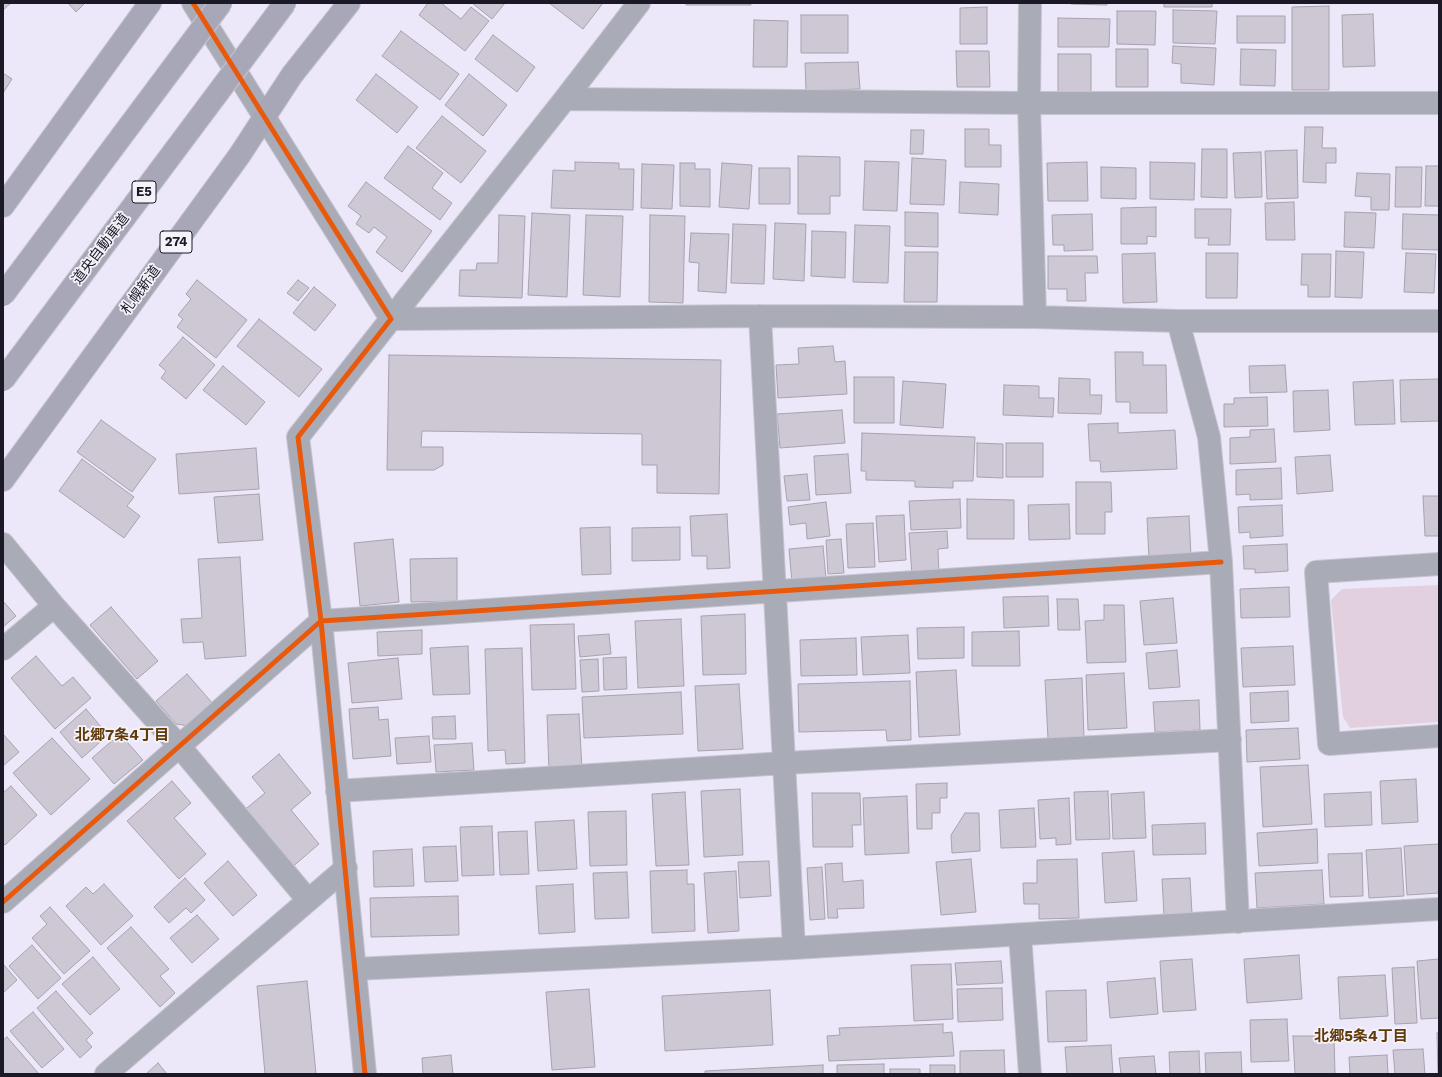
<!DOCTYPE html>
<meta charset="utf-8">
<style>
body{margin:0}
#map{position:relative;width:1442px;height:1077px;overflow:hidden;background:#ece8f9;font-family:"Work Sans",sans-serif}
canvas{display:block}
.frame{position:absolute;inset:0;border:4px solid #1c1926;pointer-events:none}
</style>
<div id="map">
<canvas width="1442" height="1077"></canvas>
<div class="frame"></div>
</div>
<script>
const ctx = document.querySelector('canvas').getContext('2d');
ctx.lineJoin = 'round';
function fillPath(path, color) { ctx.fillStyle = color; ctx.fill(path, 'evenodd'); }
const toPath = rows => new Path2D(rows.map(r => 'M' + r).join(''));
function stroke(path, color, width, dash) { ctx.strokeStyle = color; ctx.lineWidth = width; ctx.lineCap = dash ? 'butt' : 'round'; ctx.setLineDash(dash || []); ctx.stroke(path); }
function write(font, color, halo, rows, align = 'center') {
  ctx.font = font + ' "Work Sans","Noto Sans JP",sans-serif'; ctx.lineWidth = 3.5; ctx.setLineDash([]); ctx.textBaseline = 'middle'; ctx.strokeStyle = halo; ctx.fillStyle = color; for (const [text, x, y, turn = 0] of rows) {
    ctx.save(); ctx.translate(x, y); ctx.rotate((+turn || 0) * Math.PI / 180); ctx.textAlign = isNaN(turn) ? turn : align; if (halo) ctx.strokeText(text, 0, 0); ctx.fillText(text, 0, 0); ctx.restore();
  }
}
const green = toPath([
 [1439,585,1439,722,1350,728,1343,717,1331,600,1342,589]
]);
const building = toPath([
 [3,3,11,3,3,10,3,3],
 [68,3,85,3,76,12,68,3],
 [428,3,441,3,461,19,471,7,489,21,465,51,419,15,428,3],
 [472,3,505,3,492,19,472,3],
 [549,3,603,3,583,29,549,3],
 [686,3,751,3,751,5,686,5,686,3],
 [1071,3,1107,3,1107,5,1071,4,1071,3],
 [1164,3,1212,3,1212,7,1164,7,1164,3],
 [1329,6,1329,90,1292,90,1292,7,1329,6],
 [987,7,987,44,960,44,960,8,987,7],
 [1173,10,1217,11,1215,44,1173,43,1173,10],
 [1117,11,1156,11,1155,45,1117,44,1117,11],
 [1373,14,1375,66,1343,67,1342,15,1373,14],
 [801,15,848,15,848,53,801,53,801,15],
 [1237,16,1285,16,1285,43,1237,43,1237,16],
 [1058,18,1110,19,1109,47,1058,47,1058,18],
 [754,20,788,21,787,67,753,67,754,20],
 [401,31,459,74,440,100,382,56,401,31],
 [493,35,535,67,517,92,475,59,493,35],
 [1173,46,1216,48,1214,85,1181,83,1181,64,1172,63,1173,46],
 [1116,49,1148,49,1148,87,1116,87,1116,49],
 [1241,49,1276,50,1275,86,1240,85,1241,49],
 [956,51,989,51,990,87,957,87,956,51],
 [1058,54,1091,54,1091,94,1058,93,1058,54],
 [858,62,860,89,806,91,805,63,858,62],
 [3,73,12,79,3,93,3,73],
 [376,74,418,107,397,133,356,100,376,74],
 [469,74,507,105,483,136,445,105,469,74],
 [442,116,486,151,461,183,416,148,442,116],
 [1305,127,1323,127,1322,148,1336,148,1336,163,1326,163,1326,183,1303,182,1305,127],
 [965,129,989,129,989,145,1001,145,1001,167,965,167,965,129],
 [911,130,924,130,923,154,910,154,911,130],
 [408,146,443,173,432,188,452,203,440,220,384,178,408,146],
 [1202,149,1227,149,1227,198,1201,197,1202,149],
 [1297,150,1298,198,1267,199,1265,151,1297,150],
 [1261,152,1262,197,1235,198,1233,153,1261,152],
 [798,156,840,157,840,196,830,196,830,214,798,214,798,156],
 [912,158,946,160,944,205,910,204,912,158],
 [865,161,899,162,897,211,863,210,865,161],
 [575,162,619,163,619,169,634,169,633,210,551,208,553,170,575,171,575,162],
 [1087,162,1088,201,1048,201,1047,163,1087,162],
 [1150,162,1195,163,1194,200,1150,199,1150,162],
 [680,163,695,163,695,169,710,169,710,207,680,206,680,163],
 [722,163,752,165,749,209,719,207,722,163],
 [642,164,674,165,672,209,641,208,642,164],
 [1426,166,1439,166,1439,206,1425,206,1426,166],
 [1101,167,1136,168,1136,199,1101,198,1101,167],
 [1396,167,1422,167,1421,207,1395,207,1396,167],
 [759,168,790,168,790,204,759,204,759,168],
 [1357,173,1390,174,1389,210,1371,210,1371,197,1355,196,1357,173],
 [366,182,432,231,402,272,376,252,387,237,374,227,369,233,356,224,361,216,348,206,366,182],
 [960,182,999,184,998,215,959,213,960,182],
 [1294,202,1295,240,1266,240,1265,203,1294,202],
 [1156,207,1156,237,1147,236,1147,244,1121,244,1121,208,1156,207],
 [1195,209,1231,209,1230,245,1208,245,1209,238,1195,238,1195,209],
 [905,212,938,213,938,247,905,246,905,212],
 [1345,212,1376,213,1374,248,1344,247,1345,212],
 [532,213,570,215,567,297,528,295,532,213],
 [1092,214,1093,250,1064,251,1064,245,1053,245,1052,215,1092,214],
 [1403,214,1439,215,1439,250,1402,249,1403,214],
 [499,215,525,216,522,298,459,296,460,270,476,270,477,263,498,263,499,215],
 [586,215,623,216,620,297,583,295,586,215],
 [650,215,685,216,683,303,649,302,650,215],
 [775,223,806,224,804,281,773,279,775,223],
 [733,224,766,225,764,284,731,283,733,224],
 [855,225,890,226,888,283,853,282,855,225],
 [812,231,846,232,845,278,811,276,812,231],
 [691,233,729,234,726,293,698,291,699,263,689,262,691,233],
 [1336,251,1364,252,1362,298,1335,297,1336,251],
 [905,252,938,252,937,302,904,302,905,252],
 [1155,253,1157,302,1123,303,1122,254,1155,253],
 [1206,253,1238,253,1237,298,1206,298,1206,253],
 [1406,253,1436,254,1434,293,1404,292,1406,253],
 [1302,254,1331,254,1330,297,1308,297,1308,285,1301,285,1302,254],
 [1048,256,1097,256,1098,273,1085,273,1086,301,1067,301,1067,289,1048,289,1048,256],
 [197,280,247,320,216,358,177,327,183,319,178,315,191,299,186,294,197,280],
 [298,280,309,288,298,301,287,293,298,280],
 [314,287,336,305,315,331,293,313,314,287],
 [259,319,322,369,299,397,237,346,259,319],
 [183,337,215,365,186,399,161,378,166,371,159,365,183,337],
 [833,346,835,362,845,361,847,394,778,398,776,365,799,364,798,348,833,346],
 [1115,352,1143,352,1143,365,1166,365,1167,413,1130,413,1130,402,1116,402,1115,352],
 [389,355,721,360,719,494,657,493,657,465,642,465,642,434,422,431,421,447,443,447,443,465,434,470,387,470,389,355],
 [1285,365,1287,392,1250,393,1249,366,1285,365],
 [223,366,265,402,246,425,203,390,223,366],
 [854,377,894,377,894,423,854,423,854,377],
 [1059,378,1090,379,1090,395,1102,395,1101,414,1058,413,1059,378],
 [1439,379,1439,421,1401,422,1400,380,1439,379],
 [1393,380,1395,424,1355,425,1353,382,1393,380],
 [903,381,946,384,943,428,900,425,903,381],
 [1004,385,1039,386,1039,398,1054,398,1053,417,1003,415,1004,385],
 [1328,390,1330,430,1294,432,1293,391,1328,390],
 [1267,397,1268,426,1224,427,1224,404,1234,404,1234,398,1267,397],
 [842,410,845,443,780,448,777,414,842,410],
 [101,420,156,459,132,492,77,452,101,420],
 [1118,423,1118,433,1175,430,1177,469,1101,472,1100,461,1090,461,1088,424,1118,423],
 [1274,429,1276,462,1230,464,1230,438,1250,437,1250,430,1274,429],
 [862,433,975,437,973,481,953,481,953,488,915,487,915,481,866,480,866,471,861,471,862,433],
 [977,443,1003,444,1003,478,977,477,977,443],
 [1006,443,1043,443,1043,477,1006,477,1006,443],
 [256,448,259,489,179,494,176,454,256,448],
 [848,454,851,493,816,495,814,456,848,454],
 [1330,455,1333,491,1297,494,1295,457,1330,455],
 [82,459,134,497,127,506,140,516,124,538,59,491,82,459],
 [1281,468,1282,499,1250,500,1250,494,1236,495,1236,470,1281,468],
 [807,474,810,500,787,501,784,476,807,474],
 [1076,482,1111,482,1112,512,1105,512,1105,534,1076,534,1076,482],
 [259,494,263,540,218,543,214,497,259,494],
 [1423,496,1439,496,1439,538,1439,536,1425,536,1423,496],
 [960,499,961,528,911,530,909,501,960,499],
 [967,499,1014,500,1014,539,967,539,967,499],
 [826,502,830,536,807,539,806,523,790,525,788,507,826,502],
 [1069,504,1070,539,1029,540,1028,505,1069,504],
 [1282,505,1283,536,1250,538,1250,532,1239,533,1238,507,1282,505],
 [727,514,730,568,707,569,707,556,692,556,690,516,727,514],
 [904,515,906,560,879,562,876,516,904,515],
 [1189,516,1191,556,1149,558,1147,518,1189,516],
 [873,523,875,567,848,568,846,524,873,523],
 [610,527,611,574,582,575,580,528,610,527],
 [680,527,680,560,632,561,632,528,680,527],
 [947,531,948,548,938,549,939,574,912,575,909,533,947,531],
 [393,539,399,602,360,606,354,543,393,539],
 [841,539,844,573,828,574,826,540,841,539],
 [1287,544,1288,571,1255,573,1255,569,1244,569,1243,546,1287,544],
 [823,546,826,578,792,582,789,549,823,546],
 [240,557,246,656,205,659,203,642,183,643,181,619,202,618,198,559,240,557],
 [457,558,457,601,411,602,410,559,457,558],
 [1289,587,1290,617,1241,618,1240,589,1289,587],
 [1048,596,1049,626,1004,628,1003,597,1048,596],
 [1173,598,1177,643,1144,645,1140,601,1173,598],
 [1057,599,1078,599,1080,630,1058,630,1057,599],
 [3,601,16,616,3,627,3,601],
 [1104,605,1124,605,1126,662,1087,663,1085,621,1104,620,1104,605],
 [111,607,158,661,137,679,90,625,111,607],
 [745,614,746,674,703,675,701,616,745,614],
 [681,619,684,686,638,688,635,621,681,619],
 [574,624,576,689,532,690,530,625,574,624],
 [964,627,964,658,918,659,917,628,964,627],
 [422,630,422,654,378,656,377,632,422,630],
 [1019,631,1020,666,972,666,972,632,1019,631],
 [609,634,611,654,580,657,578,636,609,634],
 [908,635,910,673,863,675,861,637,908,635],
 [856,638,857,675,801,676,800,640,856,638],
 [468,646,470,694,433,695,430,648,468,646],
 [1293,646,1295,685,1243,687,1241,648,1293,646],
 [522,648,525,763,506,764,505,750,488,751,485,649,522,648],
 [1177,650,1180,687,1149,689,1146,653,1177,650],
 [36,656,62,686,73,677,91,698,55,729,11,678,36,656],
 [626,657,627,689,604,690,603,658,626,657],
 [398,658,402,699,352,703,348,663,398,658],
 [598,659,599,691,582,692,580,660,598,659],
 [956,670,960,735,919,737,916,672,956,670],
 [1124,673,1127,728,1088,730,1086,675,1124,673],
 [187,674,214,705,190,726,176,724,156,701,187,674],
 [1082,678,1084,738,1048,739,1045,680,1082,678],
 [910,681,911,740,887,741,886,730,799,732,798,684,910,681],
 [739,684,743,749,698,751,695,686,739,684],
 [1288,691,1289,721,1251,723,1250,693,1288,691],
 [681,692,683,734,584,738,582,697,681,692],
 [1199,700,1200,730,1155,732,1153,702,1199,700],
 [378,707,379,720,388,719,391,756,353,759,349,709,378,707],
 [86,709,108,735,82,758,60,732,86,709],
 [579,714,582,769,549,771,547,715,579,714],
 [455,716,456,739,433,739,432,717,455,716],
 [1298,728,1300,759,1247,762,1246,730,1298,728],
 [3,734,19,752,3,766,3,734],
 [120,734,143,760,114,784,92,758,120,734],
 [429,736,431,762,397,764,395,738,429,736],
 [52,738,90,779,51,815,13,773,52,738],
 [472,743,474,770,436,772,434,745,472,743],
 [279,754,311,793,291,810,319,844,290,869,242,812,265,793,252,777,279,754],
 [1308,765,1312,824,1263,827,1260,767,1308,765],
 [1416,779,1418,822,1382,824,1380,781,1416,779],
 [172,781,191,803,174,818,206,854,179,879,127,821,172,781],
 [947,783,947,798,940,798,940,813,932,813,932,829,917,829,916,784,947,783],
 [11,786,37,815,5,845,3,843,3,793,11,786],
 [740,789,743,855,704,857,701,791,740,789],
 [1108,791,1110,839,1076,840,1074,792,1108,791],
 [685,792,689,865,656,866,652,794,685,792],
 [1144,792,1146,838,1113,839,1111,794,1144,792],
 [1371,792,1372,825,1325,827,1324,794,1371,792],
 [812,793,860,793,861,825,852,825,853,847,813,847,812,793],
 [907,796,909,853,865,855,863,798,907,796],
 [1069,798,1071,844,1056,845,1056,838,1040,839,1038,800,1069,798],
 [1034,808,1036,847,1001,848,999,810,1034,808],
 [626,811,627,865,590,866,588,812,626,811],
 [965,813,979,813,980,851,952,853,951,835,965,813],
 [574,820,577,869,538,871,535,822,574,820],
 [1205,823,1206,854,1153,855,1152,825,1205,823],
 [492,826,494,875,462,876,460,827,492,826],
 [1317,829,1318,863,1259,866,1257,833,1317,829],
 [527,831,529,874,500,875,498,832,527,831],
 [1439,844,1439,893,1407,895,1404,846,1439,844],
 [456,846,458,881,425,882,423,847,456,846],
 [1401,848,1404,896,1369,898,1366,850,1401,848],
 [412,849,414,886,374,887,373,851,412,849],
 [1134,851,1137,901,1105,903,1102,853,1134,851],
 [1362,853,1363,896,1330,897,1328,854,1362,853],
 [971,859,976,912,941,915,936,862,971,859],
 [1077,859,1079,918,1039,919,1039,904,1024,904,1023,883,1037,883,1037,860,1077,859],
 [228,861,257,895,233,916,204,883,228,861],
 [769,861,771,896,740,898,738,862,769,861],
 [842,863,843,882,863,880,864,908,837,909,838,918,828,918,825,864,842,863],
 [822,867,825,919,810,920,807,868,822,867],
 [687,870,687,884,694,884,695,931,652,933,650,871,687,870],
 [1322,870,1324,904,1257,908,1255,873,1322,870],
 [736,871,739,931,708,933,704,873,736,871],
 [627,872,629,918,595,919,593,873,627,872],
 [185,878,205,900,191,913,186,908,169,923,154,907,185,878],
 [1190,878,1192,914,1164,915,1162,879,1190,878],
 [104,884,133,916,101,945,66,906,86,887,93,894,104,884],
 [573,884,575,932,539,934,536,886,573,884],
 [458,896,459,935,371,937,370,898,458,896],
 [50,907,90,951,64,974,32,938,47,924,40,916,50,907],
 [197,915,219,939,192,963,170,938,197,915],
 [131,927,169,969,160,976,175,993,160,1007,107,948,131,927],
 [32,945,61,978,38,999,9,966,32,945],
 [1299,955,1302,999,1247,1003,1244,959,1299,955],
 [93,957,120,989,90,1015,62,984,93,957],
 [1192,959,1196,1010,1163,1012,1160,961,1192,959],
 [1439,959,1439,1018,1421,1019,1417,961,1439,959],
 [1001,961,1003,983,957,985,955,963,1001,961],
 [3,964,17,980,3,993,3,964],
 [951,964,953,1019,914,1021,911,965,951,964],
 [1414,967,1417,1023,1395,1024,1392,968,1414,967],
 [1385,975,1388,1016,1340,1019,1338,977,1385,975],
 [1155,978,1158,1014,1110,1018,1107,982,1155,978],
 [307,981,316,1074,265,1074,257,986,307,981],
 [1002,988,1003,1020,958,1022,957,989,1002,988],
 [589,989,595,1067,552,1070,546,992,589,989],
 [770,990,773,1045,665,1051,662,996,770,990],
 [1086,990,1087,1041,1048,1042,1046,991,1086,990],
 [56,991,93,1033,86,1040,92,1047,80,1058,37,1008,56,991],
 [33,1012,64,1049,42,1068,10,1031,33,1012],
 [1287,1019,1289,1061,1251,1062,1250,1020,1287,1019],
 [943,1024,943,1033,952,1032,954,1056,829,1061,827,1036,840,1035,839,1028,943,1024],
 [1437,1033,1439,1033,1439,1074,1438,1074,1437,1033],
 [1293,1036,1334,1036,1335,1074,1295,1074,1293,1036],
 [7,1037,39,1074,3,1074,3,1040,7,1037],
 [1111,1045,1113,1074,1067,1074,1065,1047,1111,1045],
 [1423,1049,1425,1074,1395,1074,1393,1050,1423,1049],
 [1004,1050,1005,1074,960,1074,960,1051,1004,1050],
 [1199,1051,1200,1074,1170,1074,1169,1052,1199,1051],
 [1241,1052,1242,1074,1206,1074,1205,1053,1241,1052],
 [451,1055,453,1074,423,1074,422,1058,451,1055],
 [1387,1055,1388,1074,1350,1074,1349,1057,1387,1055],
 [1154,1056,1156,1074,1121,1074,1119,1058,1154,1056],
 [158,1063,167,1074,146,1074,158,1063],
 [884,1064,884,1074,837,1074,837,1065,884,1064],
 [823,1065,823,1074,705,1074,705,1071,823,1065],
 [930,1065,955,1065,955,1074,930,1074,930,1065],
 [890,1069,920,1069,920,1074,890,1074,890,1069]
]);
const street = toPath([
 [193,3,391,319,298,437,321,621,365,1074],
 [1030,3,1029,103,1035,317],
 [565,99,1029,103,1439,103],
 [760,316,794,948],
 [391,319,760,316,1035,317,1178,321,1439,321],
 [391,319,565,99,639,3],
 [1178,321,1209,437,1221,562,1238,922],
 [3,544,54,606,180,747,308,900],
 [1439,564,1316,572,1329,744,1439,736],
 [3,649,54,606],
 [337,791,785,763,1230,740],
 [3,902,321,621,1221,562],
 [1020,935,1030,1074],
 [355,969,794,948,1439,909],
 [106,1074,346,868]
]);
const highway = toPath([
 [3,206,150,3],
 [3,480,239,156,292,75,349,3]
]);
const highwayBridge = toPath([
 [3,295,221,3],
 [3,380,285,3]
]);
const cycleway = toPath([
 [193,3,391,319,298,437,321,621,365,1074],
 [3,902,321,621,1221,562]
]);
const shields = [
 [144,192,24],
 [176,242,32]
];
const shieldNames = [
 ["E5",144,192],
 ["274",176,242]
];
const streetNames = [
 ["道央自動車道",101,249,-53],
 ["札幌新道",141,290,-54]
];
const neighbourhoodNames = [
 ["北郷7条4丁目",122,736],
 ["北郷5条4丁目",1361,1037]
];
fillPath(green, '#e2d0df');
fillPath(building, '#cec8d5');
stroke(building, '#a8a2af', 1);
stroke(street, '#c7c4d1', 24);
stroke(highway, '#c7c4d1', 24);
stroke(street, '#a9abb7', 22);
stroke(highway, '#a8a7b8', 22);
stroke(highwayBridge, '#c7c4d1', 24, []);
stroke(highwayBridge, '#a8a7b8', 22);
stroke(cycleway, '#e8590c', 5);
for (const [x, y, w] of shields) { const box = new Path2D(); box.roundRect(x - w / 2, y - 11, w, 22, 3); ctx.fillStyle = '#f5f3fa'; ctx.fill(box); stroke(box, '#1c1926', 1); }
write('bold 13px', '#1c1926', null, shieldNames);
write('14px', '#1c1926', '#f5f3fa', streetNames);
write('bold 15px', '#613a0a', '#f5f3fa', neighbourhoodNames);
</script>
